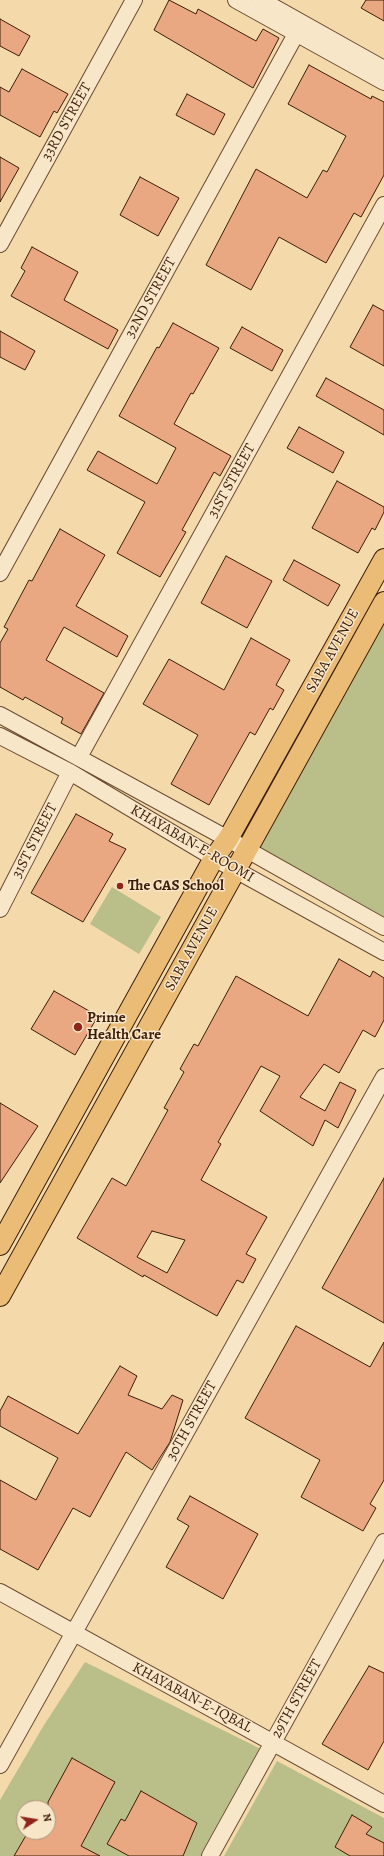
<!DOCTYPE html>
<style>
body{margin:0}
#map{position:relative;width:384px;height:1856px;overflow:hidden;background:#f4d9ab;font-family:Alegreya,serif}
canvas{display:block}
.north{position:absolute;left:16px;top:1800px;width:40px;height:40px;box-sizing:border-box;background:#f8e6c8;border:1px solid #ad967c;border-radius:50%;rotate:78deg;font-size:11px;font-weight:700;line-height:16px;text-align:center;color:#3c1d09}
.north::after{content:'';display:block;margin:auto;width:14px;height:18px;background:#8f2418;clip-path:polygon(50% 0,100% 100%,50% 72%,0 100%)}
</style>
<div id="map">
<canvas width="384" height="1856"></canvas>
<div class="north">N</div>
</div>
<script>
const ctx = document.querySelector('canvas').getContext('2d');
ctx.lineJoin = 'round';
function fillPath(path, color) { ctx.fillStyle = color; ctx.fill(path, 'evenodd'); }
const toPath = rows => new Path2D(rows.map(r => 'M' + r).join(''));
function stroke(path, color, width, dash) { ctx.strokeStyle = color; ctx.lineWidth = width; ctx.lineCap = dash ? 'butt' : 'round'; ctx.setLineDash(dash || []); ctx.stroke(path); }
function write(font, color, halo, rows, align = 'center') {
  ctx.font = font + ' Alegreya,serif'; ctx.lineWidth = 3; ctx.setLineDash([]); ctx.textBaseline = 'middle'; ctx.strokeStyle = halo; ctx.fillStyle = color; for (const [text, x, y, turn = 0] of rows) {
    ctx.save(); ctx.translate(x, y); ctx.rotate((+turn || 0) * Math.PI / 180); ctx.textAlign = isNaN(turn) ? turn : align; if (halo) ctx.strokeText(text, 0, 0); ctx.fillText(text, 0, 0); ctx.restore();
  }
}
const green = toPath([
 [384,621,384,920,255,848],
 [112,887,161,917,139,954,90,924],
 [85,1662,263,1750,203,1856,0,1856,0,1800,44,1725],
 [24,1808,48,1808,48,1832,24,1832],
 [277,1761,384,1818,384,1856,224,1856]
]);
const building = toPath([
 [169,0,196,14,198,9,256,41,263,29,279,38,253,88,154,30,169,0],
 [366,0,384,0,384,21,361,8,366,0],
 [0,19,30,36,19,56,0,46,0,19],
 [309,65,371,99,372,96,384,102,384,175,361,217,354,213,326,263,279,237,251,290,206,265,256,169,307,198,323,170,327,172,346,136,288,104,309,65],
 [22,69,68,94,57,113,54,111,40,137,0,115,0,87,9,92,22,69],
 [187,94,225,114,214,135,176,115,187,94],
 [0,157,19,168,0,202,0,157],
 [140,177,179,198,158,236,120,215,140,177],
 [32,247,78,272,64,300,118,330,108,349,11,296,25,271,21,268,32,247],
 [373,305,384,311,384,366,350,347,373,305],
 [173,323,219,348,193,394,191,393,174,424,231,456,220,476,214,472,182,530,186,532,160,577,117,553,145,502,87,470,98,451,157,484,176,448,119,416,157,347,159,348,173,323],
 [242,327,283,350,272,371,230,348,242,327],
 [0,331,35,351,25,370,0,357,0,331],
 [326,378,384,410,384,435,316,396,326,378],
 [299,427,344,452,333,473,287,448,299,427],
 [337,481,384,507,384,512,375,530,372,528,358,553,312,528,337,481],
 [60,529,105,555,76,606,128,636,117,657,64,627,46,660,104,693,81,734,61,723,63,718,25,697,23,700,0,687,0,643,8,629,4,627,29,580,32,581,60,529],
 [226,556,272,581,247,628,201,603,226,556],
 [294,560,340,585,328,606,283,580,294,560],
 [251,638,290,660,276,685,284,690,273,710,270,708,255,735,250,732,209,805,171,784,198,735,143,704,169,659,224,690,251,638],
 [76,814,113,834,109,841,126,849,83,922,31,893,76,814],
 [339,959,370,977,373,971,384,978,384,1020,375,1037,363,1030,339,1073,324,1064,300,1097,325,1111,340,1082,356,1090,338,1128,325,1120,313,1146,260,1111,280,1076,261,1066,218,1142,221,1144,201,1180,267,1217,246,1254,256,1259,243,1283,237,1280,217,1316,144,1275,143,1277,77,1238,112,1178,126,1186,168,1110,164,1108,184,1072,180,1069,194,1044,198,1046,236,976,308,1016,339,959],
 [152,1231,185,1240,167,1273,137,1257,152,1231],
 [54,991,98,1016,75,1055,31,1029,54,991],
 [0,1103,38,1126,0,1183,0,1103],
 [384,1178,384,1323,322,1288,384,1178],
 [296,1326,370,1367,384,1342,384,1480,370,1504,376,1508,363,1531,301,1497,320,1460,245,1418,296,1326],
 [120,1366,137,1376,128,1395,162,1409,172,1395,183,1400,170,1442,152,1470,126,1452,90,1517,73,1508,38,1570,0,1549,0,1480,36,1500,58,1458,0,1426,0,1411,8,1396,78,1434,120,1366],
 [190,1496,258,1534,223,1599,166,1567,189,1526,177,1519,190,1496],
 [369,1666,384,1673,384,1741,368,1770,322,1744,369,1666],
 [72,1758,115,1782,81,1846,100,1856,14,1856,28,1832,48,1832,48,1802,72,1758],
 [141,1791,197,1823,183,1856,129,1856,107,1844,121,1819,125,1821,141,1791],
 [352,1815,372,1827,366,1834,384,1843,384,1856,350,1856,335,1847,352,1815]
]);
const minor = toPath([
 [236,0,384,82],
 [261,0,384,69],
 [0,244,134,0],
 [0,573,302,23],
 [0,715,228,839,384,927],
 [0,736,70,772,214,858,384,952],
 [79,757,384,205],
 [0,909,70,772],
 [0,1592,384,1804],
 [0,1765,384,1077],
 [210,1856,384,1542]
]);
const major = toPath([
 [0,1245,214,858,228,839,384,559],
 [0,1296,384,602]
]);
const markers = [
 [120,886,4,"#8f2418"],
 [78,1027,5,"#8f2418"]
];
const streetNames = [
 ["33RD STREET",67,122,-61],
 ["32ND STREET",151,298,-61],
 ["31ST STREET",232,481,-61],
 ["SABA AVENUE",333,651,-61],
 ["31ST STREET",35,841,-63],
 ["KHAYABAN-E-ROOMI",192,844,30],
 ["SABA AVENUE",192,949,-61],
 ["30TH STREET",192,1421,-61],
 ["KHAYABAN-E-IQBAL",192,1698,28],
 ["29TH STREET",297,1699,-61]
];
const poiNames = [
 ["The CAS School",128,886],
 ["Prime",87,1018],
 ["Health Care",87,1035]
];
fillPath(green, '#babf89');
fillPath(building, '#e9a881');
stroke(building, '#3c1d09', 1);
stroke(minor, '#6a4c32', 18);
stroke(major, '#3c1d09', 22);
stroke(minor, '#f8e6c8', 16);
stroke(major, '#eabc76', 20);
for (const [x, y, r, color] of markers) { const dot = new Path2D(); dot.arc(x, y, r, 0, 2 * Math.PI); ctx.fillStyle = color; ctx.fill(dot); stroke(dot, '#f8e6c8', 1.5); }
write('15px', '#3c1d09', '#f8e6c8', streetNames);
write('bold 15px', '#3c1d09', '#f8e6c8', poiNames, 'left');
</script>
